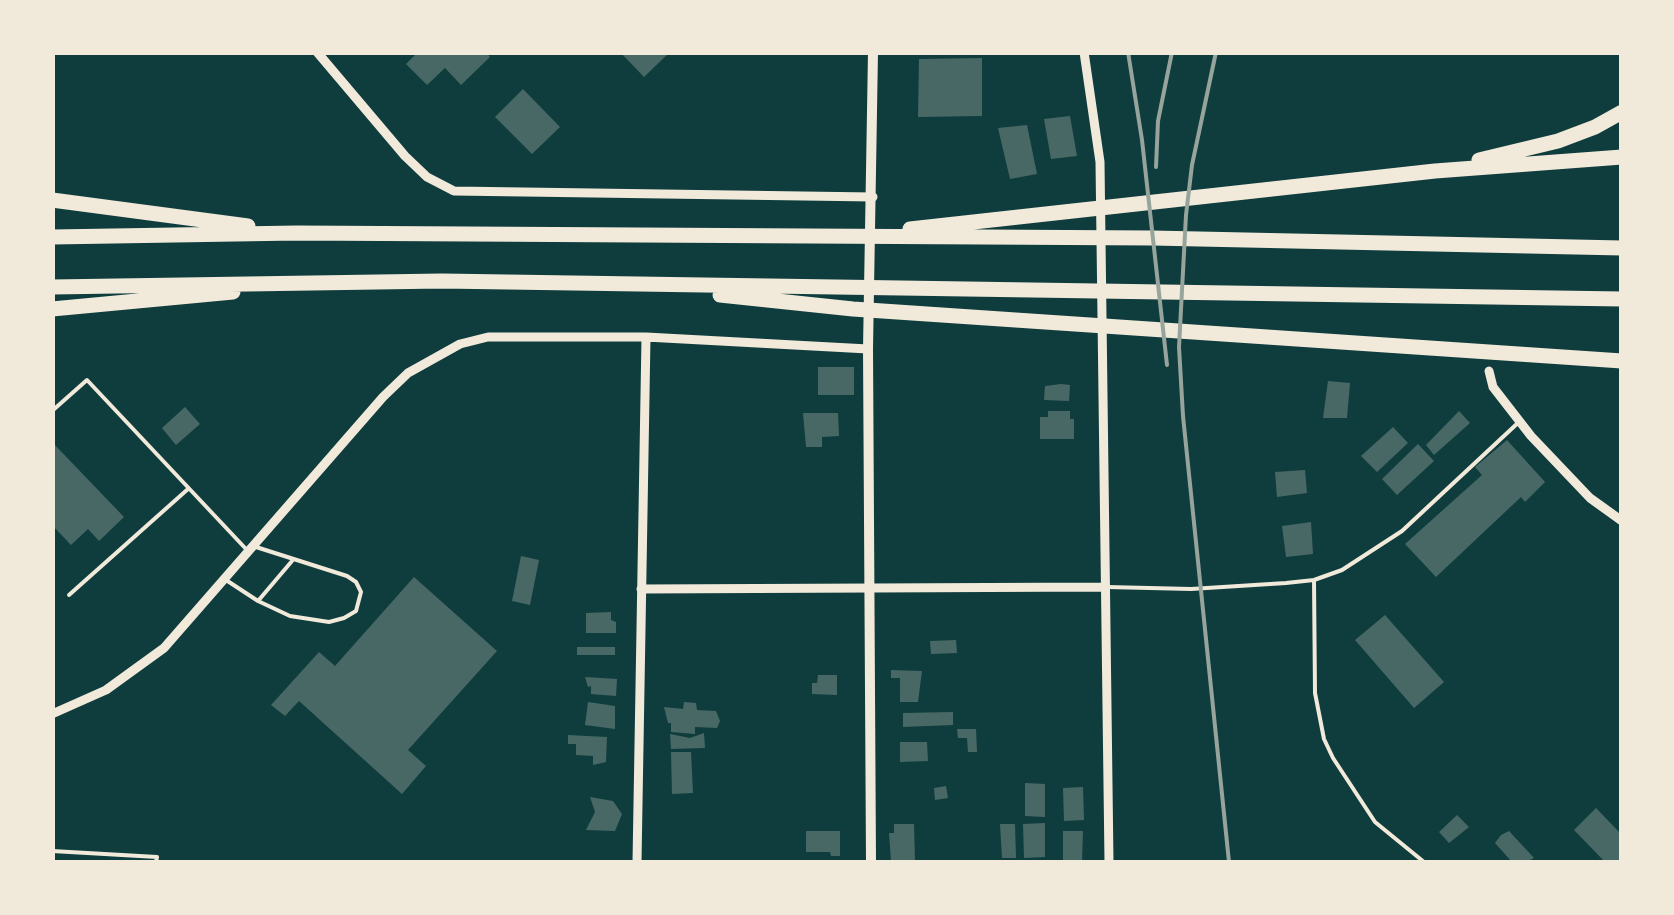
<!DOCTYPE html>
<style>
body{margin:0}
#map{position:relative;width:1674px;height:915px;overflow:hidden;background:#0f3d3e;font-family:Quicksand,sans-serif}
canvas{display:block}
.frame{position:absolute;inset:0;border:55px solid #f1e9da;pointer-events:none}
</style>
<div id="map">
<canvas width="1674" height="915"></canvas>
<div class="frame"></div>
</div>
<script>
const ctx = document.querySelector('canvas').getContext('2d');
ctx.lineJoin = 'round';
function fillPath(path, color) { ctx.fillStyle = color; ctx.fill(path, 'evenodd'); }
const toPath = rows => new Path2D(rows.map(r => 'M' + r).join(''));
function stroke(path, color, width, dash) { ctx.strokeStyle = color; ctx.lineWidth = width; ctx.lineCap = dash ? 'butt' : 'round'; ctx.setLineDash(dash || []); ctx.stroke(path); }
const building = toPath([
 [418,52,486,52,490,57,461,85,445,68,427,85,406,64],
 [620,52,670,52,644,77],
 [982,58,982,116,918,117,919,59],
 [523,89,560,127,532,154,495,117],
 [1070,116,1077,156,1051,159,1044,119],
 [1027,125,1037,174,1010,179,998,128],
 [818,367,854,367,854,395,818,395],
 [1328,381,1350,383,1347,418,1323,418],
 [1061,384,1070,385,1069,401,1044,400,1045,386],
 [185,407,200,424,176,445,162,428],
 [1048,411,1070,411,1070,419,1074,419,1074,439,1040,439,1040,417,1048,417],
 [1459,411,1470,423,1434,455,1426,445],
 [803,413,838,413,839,436,822,437,822,447,806,447],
 [1393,427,1408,443,1377,472,1361,456],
 [1507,440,1545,482,1525,502,1521,497,1436,577,1405,544,1482,475,1475,467],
 [52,442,124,517,99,541,88,529,71,545,52,525],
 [1418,444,1434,461,1397,495,1382,479],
 [1305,470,1307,493,1277,497,1275,472],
 [1311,522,1313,554,1286,557,1282,526],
 [521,556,539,560,530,605,512,601],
 [414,577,497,651,408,750,426,766,402,794,299,701,285,716,271,705,319,652,335,666],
 [611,612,611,620,616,622,616,633,586,633,586,613],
 [1385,615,1444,682,1414,708,1355,640],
 [956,640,957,653,931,654,930,641],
 [577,647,615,647,615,655,577,655],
 [891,670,922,671,918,702,900,702,900,678,891,678],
 [818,675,837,675,837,695,812,694,812,683,817,683],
 [585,677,617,679,616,696,591,694,591,686,588,687],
 [588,702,615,706,615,729,585,725],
 [684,702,696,703,697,710,716,711,720,721,717,728,695,727,695,734,671,732,671,723,668,723,664,707,683,709],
 [953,712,953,725,903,727,903,713],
 [957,729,976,729,977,752,968,752,967,738,958,738],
 [704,733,705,748,671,749,670,734,690,738],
 [568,735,607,737,606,762,593,765,593,756,576,755,576,744,568,744],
 [900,742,927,742,928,761,900,762],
 [671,752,691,752,693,793,672,794],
 [1025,783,1045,784,1045,817,1025,816],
 [946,786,948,798,935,800,934,788],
 [1083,787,1084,820,1064,821,1063,788],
 [590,797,613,801,622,814,615,831,586,830,595,812],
 [1596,808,1622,835,1622,862,1605,862,1574,830],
 [1457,815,1469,827,1449,843,1439,832],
 [1045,823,1045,857,1024,858,1023,824],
 [894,824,914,824,915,860,891,861,889,833,894,833],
 [1000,824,1015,824,1016,858,1002,858],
 [806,831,840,831,840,856,831,856,830,852,806,852],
 [1063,831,1083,831,1082,862,1063,862],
 [1509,831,1534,858,1526,862,1512,862,1495,843,1501,835]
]);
const service = toPath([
 [52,411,87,380,246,549],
 [226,580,258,601,290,616,329,622,344,618,356,611,361,592,356,582,347,576,256,547],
 [1314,580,1315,693,1324,739,1333,758,1375,822,1424,862],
 [1107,587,1191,589,1286,583,1314,580,1342,570,1402,531,1520,421],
 [69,595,188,489],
 [258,601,292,561],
 [52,851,157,857,156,862]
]);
const minor = toPath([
 [317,52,405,156,427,177,454,191,873,197],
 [1084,52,1100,162,1109,862],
 [1489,371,1493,387,1531,436,1590,498,1622,521],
 [641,589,1104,587],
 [52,714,106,690,164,648,383,397,408,373,460,344,488,337,646,337,868,349],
 [637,862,646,337]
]);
const tertiary = toPath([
 [871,862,868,349,873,52]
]);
const motorway = toPath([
 [1479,160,1558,141,1595,127,1622,112],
 [52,200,248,226],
 [910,229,1435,171,1622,157],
 [52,237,297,233,1152,238,1622,248],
 [52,287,442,281,1622,299],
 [720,295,853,309,1622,361],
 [52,309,233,292]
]);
const rail = toPath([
 [1128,52,1142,140,1167,365],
 [1216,52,1192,165,1186,215,1179,347,1183,416,1229,862],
 [1156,167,1158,121,1172,52]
]);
fillPath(building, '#486865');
stroke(service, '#f1e9da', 4);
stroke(minor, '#f1e9da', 9);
stroke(tertiary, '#f1e9da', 10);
stroke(motorway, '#f1e9da', 15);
stroke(rail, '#97a49c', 4);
</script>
